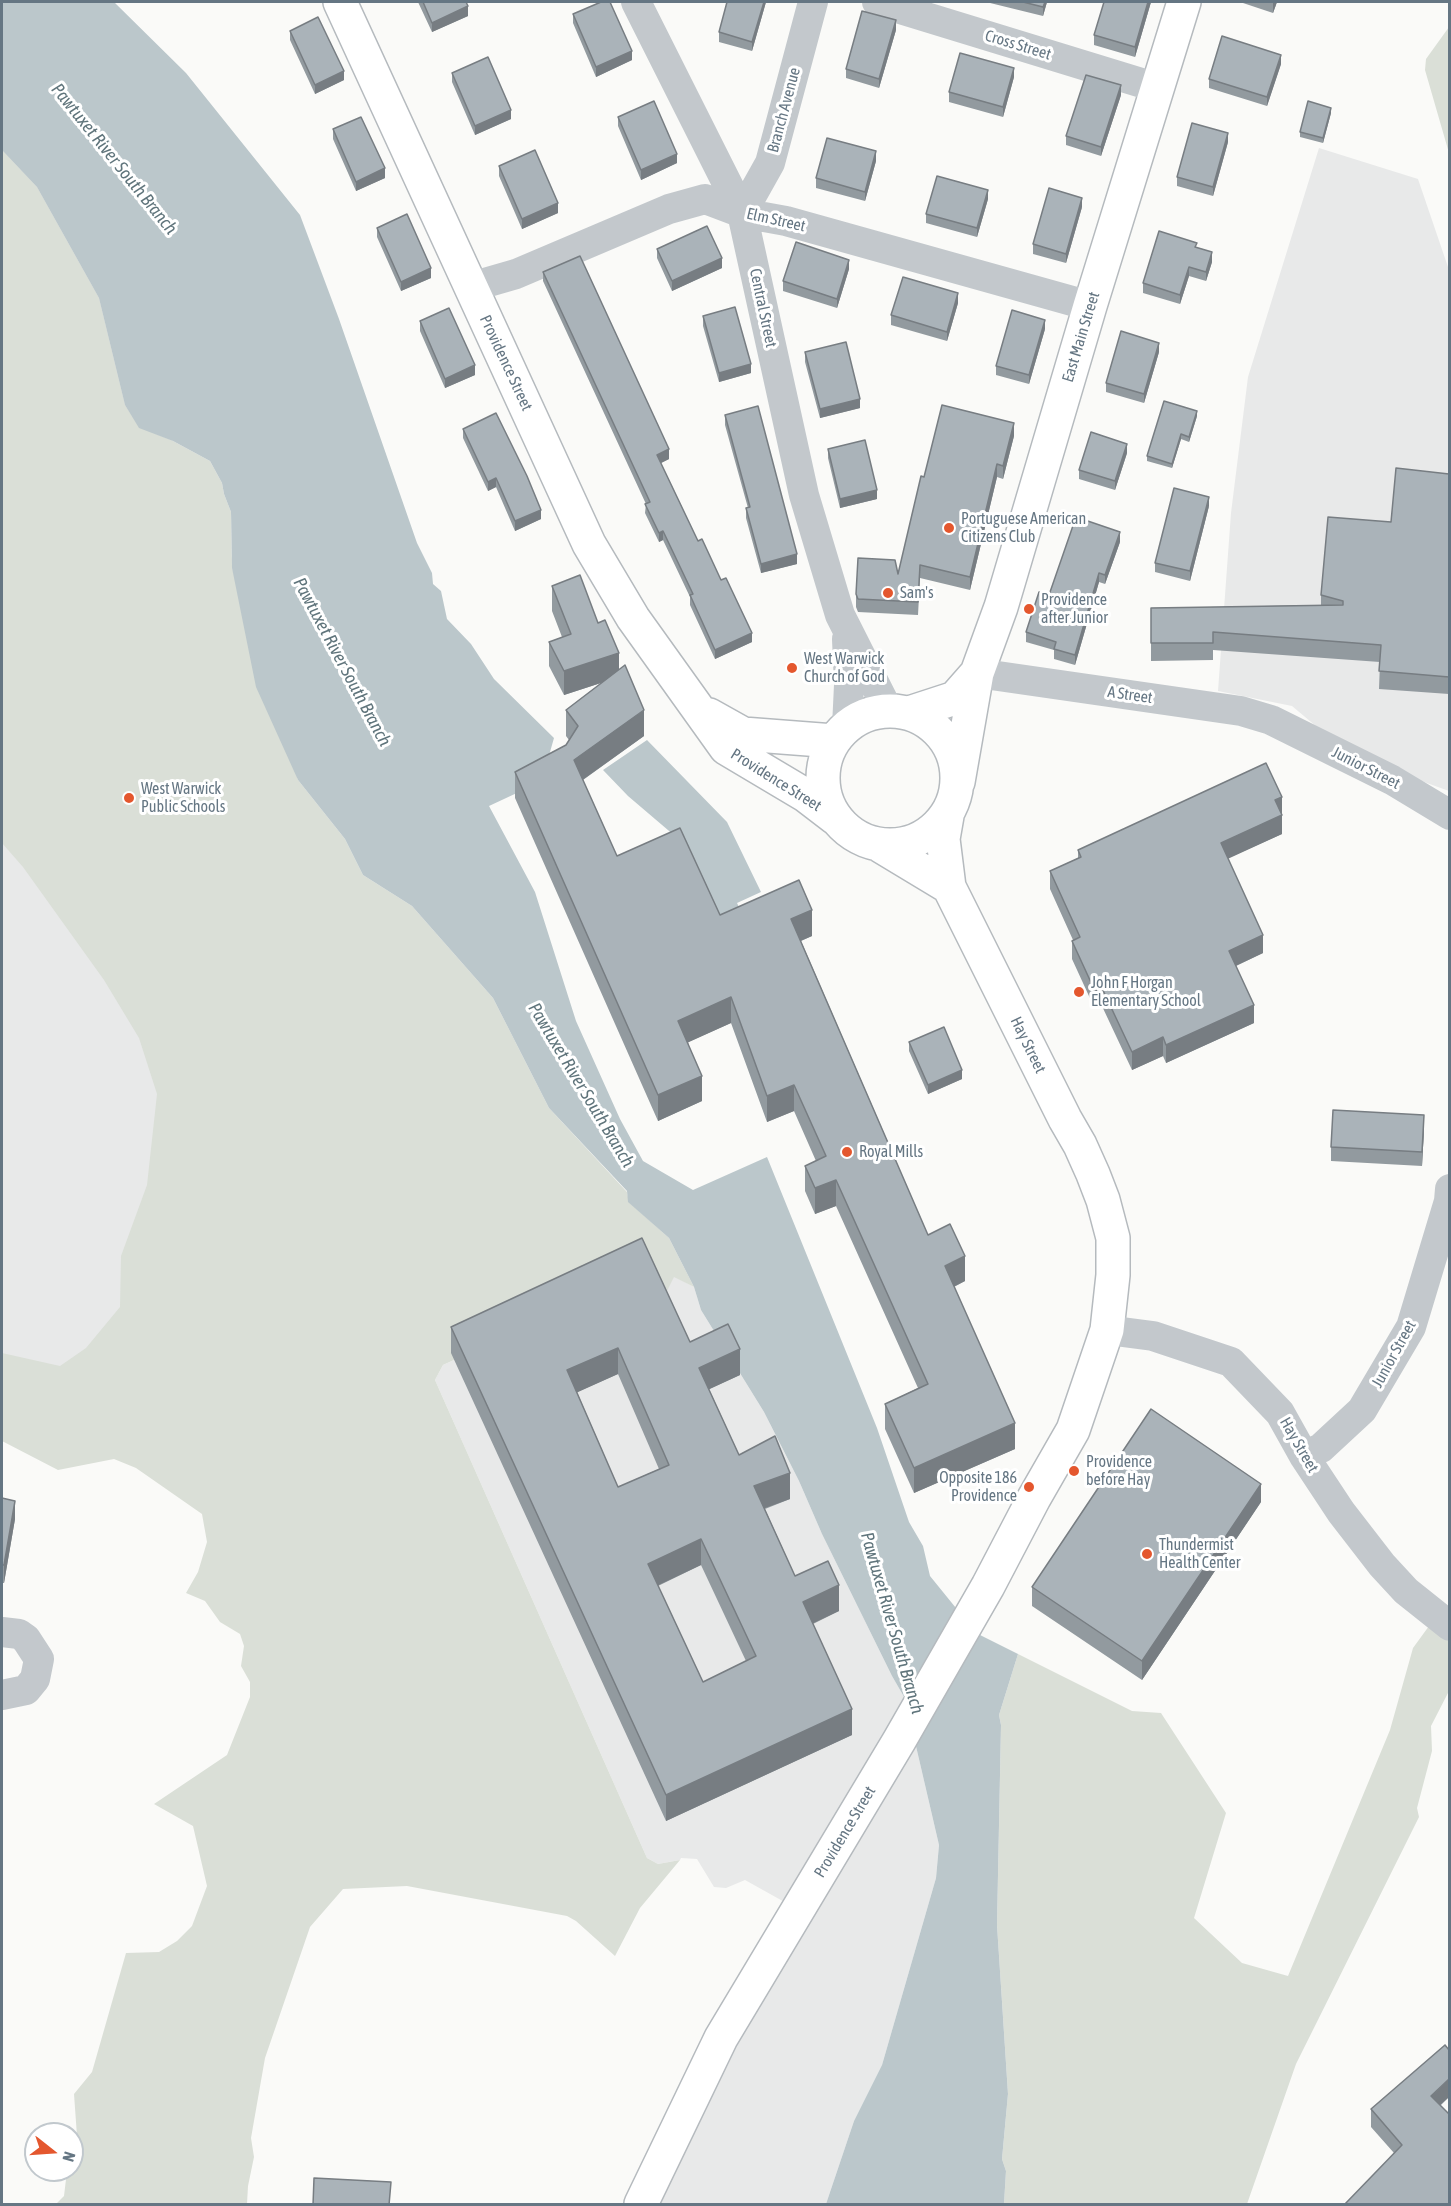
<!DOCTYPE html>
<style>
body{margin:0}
#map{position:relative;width:1451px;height:2206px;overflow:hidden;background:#fafaf8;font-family:"Asap Condensed",sans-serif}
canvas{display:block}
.frame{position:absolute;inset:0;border:3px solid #657683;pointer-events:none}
.north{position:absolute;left:24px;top:2122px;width:60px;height:60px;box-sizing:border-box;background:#fff;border:2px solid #c1c8cd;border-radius:50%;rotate:107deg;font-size:16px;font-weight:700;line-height:24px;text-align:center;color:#657683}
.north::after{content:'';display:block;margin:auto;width:21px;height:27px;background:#e4572e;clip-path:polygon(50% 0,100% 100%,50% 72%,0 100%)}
</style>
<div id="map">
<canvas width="1451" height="2206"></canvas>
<div class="frame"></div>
<div class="north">N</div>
</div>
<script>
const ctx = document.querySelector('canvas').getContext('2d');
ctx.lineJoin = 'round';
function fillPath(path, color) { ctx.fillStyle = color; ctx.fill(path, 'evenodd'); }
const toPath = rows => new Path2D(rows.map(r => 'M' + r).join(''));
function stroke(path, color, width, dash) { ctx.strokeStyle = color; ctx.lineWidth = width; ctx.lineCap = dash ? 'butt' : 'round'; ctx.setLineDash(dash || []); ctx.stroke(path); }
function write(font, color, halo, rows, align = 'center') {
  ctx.font = font + ' "Asap Condensed",sans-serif'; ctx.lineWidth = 6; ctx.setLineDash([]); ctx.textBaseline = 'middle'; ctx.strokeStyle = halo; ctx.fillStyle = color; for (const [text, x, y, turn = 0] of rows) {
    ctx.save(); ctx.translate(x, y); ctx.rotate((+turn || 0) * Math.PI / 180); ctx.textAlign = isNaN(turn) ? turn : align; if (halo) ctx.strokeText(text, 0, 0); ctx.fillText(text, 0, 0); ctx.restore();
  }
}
const built = toPath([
 [2,124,93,262,197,497,342,749,173,847,423,1140,2,1441],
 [1319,148,1418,179,1449,270,1449,791,1402,774,1336,743,1292,706,1218,691,1231,513,1248,377],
 [674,1276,694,1287,701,1310,764,1412,799,1481,822,1534,892,1676,911,1709,912,1729,939,1845,936,1878,882,2065,854,2121,826,2204,643,2204,797,1909,745,1880,726,1888,714,1887,697,1859,681,1858,680,1860,658,1864,647,1858,435,1380,443,1365,606,1290]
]);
const green = toPath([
 [1449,27,1449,153,1425,70,1426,59],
 [2,150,37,187,99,298,125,405,139,427,173,441,210,461,222,483,224,494,231,512,232,568,298,780,345,839,363,875,412,906,493,998,549,1108,627,1192,629,1202,669,1238,694,1287,674,1277,666,1293,606,1290,443,1365,435,1380,647,1858,658,1864,680,1860,640,1908,615,1956,576,1921,567,1916,407,1886,343,1889,310,1927,265,2058,251,2138,254,2157,248,2186,247,2204,56,2204,64,2196,67,2171,72,2170,72,2162,78,2150,74,2094,92,2072,126,1953,159,1952,177,1941,192,1926,207,1886,193,1826,154,1804,227,1755,250,1697,250,1682,241,1666,244,1646,240,1634,220,1622,205,1601,186,1593,198,1572,207,1542,202,1514,136,1468,114,1459,58,1470,2,1441,2,1353,60,1366,86,1348,120,1307,121,1256,147,1185,157,1094,139,1038,104,980,23,867,2,843],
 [1437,1615,1449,1625,1449,1691,1431,1726,1432,1751,1417,1808,1419,1817,1296,2064,1247,2204,1004,2204,1006,2171,1002,2159,1008,2094,997,1925,1001,1725,999,1715,1018,1654,1132,1711,1161,1713,1226,1813,1194,1918,1242,1963,1288,1976,1390,1730,1413,1648]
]);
const water = toPath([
 [2,2,114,2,186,73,300,215,339,319,417,543,432,573,433,584,441,591,447,619,471,644,494,679,554,738,546,766,534,785,489,806,535,892,576,1021,620,1119,643,1161,693,1190,767,1157,877,1428,909,1522,923,1546,930,1576,960,1613,968,1629,1018,1654,999,1715,1001,1725,997,1925,1008,2094,1002,2159,1006,2171,1004,2204,826,2204,854,2121,882,2065,936,1878,939,1845,912,1729,911,1709,892,1676,822,1534,799,1481,764,1412,701,1310,694,1287,669,1238,628,1202,627,1191,549,1108,493,998,412,906,363,875,345,839,298,780,256,687,232,568,231,512,224,494,222,483,210,461,173,441,139,428,125,405,99,298,37,187,2,150],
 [647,740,727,822,761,892,737,903,743,915,724,925,682,842,628,796,603,770]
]);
const minor = toPath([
 [636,2,742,213,804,495,840,615,888,710],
 [877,2,1158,88],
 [742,213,770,163,813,2],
 [471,287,516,274,669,209,705,199,742,213,786,221,1090,306],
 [977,673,1241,711,1271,720,1392,780,1450,815],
 [847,727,849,685,847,639],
 [1107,1330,1153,1336,1231,1362,1280,1413,1304,1456,1341,1512,1382,1565,1406,1591,1450,1626],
 [1304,1456,1321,1448,1362,1410,1411,1327,1449,1201,1450,1189],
 [2,1632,19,1634,26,1639,39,1659,35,1679,26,1690,2,1695]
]);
const major = toPath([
 [340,2,589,544,633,618,726,748,805,795,835,818],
 '823 778a67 67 0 1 1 134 0a67 67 0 1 1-134 0Z',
 [909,713,955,698,977,673],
 [709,715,743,734,834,741],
 [958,782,977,673,1001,607,1090,306,1184,2],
 [881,846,949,887],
 [641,2204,721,2038,899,1741,988,1586,1034,1498,1073,1430,1107,1330,1113,1275,1113,1238,1103,1200,1093,1174,1080,1145,1065,1119,949,887,943,839,947,816]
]);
const wall = toPath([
 [418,2,466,2,468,16,432,32],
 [766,2,752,51,719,42,719,32],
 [986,2,1047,2,1043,16],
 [1151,2,1135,57,1094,45,1094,35],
 [1240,2,1277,2,1273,13],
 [573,14,632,60,596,77,573,23],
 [896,30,879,88,846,78,846,69],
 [290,31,344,80,315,94,290,40],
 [1281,64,1267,106,1209,88,1209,79],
 [452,73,511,119,475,135,452,82],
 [1014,77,1003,117,949,102,949,92],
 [1121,95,1101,156,1066,145,1066,136],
 [1331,113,1323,143,1300,137,1300,132],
 [618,117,677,163,641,180,618,126],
 [333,129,385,178,356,191,333,139],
 [1228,142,1213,196,1177,186,1177,177],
 [876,161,865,201,816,188,816,178],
 [499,166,558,213,522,229,499,176],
 [988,199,977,237,926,223,926,214],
 [1082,207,1066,263,1033,254,1033,244],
 [377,228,431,278,401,291,377,237],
 [1197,248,1212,262,1206,281,1189,276,1180,304,1143,293,1143,283],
 [657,249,722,268,672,291,657,258],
 [849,269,837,308,783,291,783,281],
 [543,272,669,459,661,463,698,541,721,580,752,642,715,659,690,605,690,597,663,540,659,542,645,513,646,504,543,281],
 [958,303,947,341,891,325,891,315],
 [703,316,751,373,719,382,703,326],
 [420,321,475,375,445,388,420,331],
 [1045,329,1029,384,996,375,996,366],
 [805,352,860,408,820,418,805,362],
 [1159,352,1144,403,1106,392,1106,383],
 [725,415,797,564,761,573,746,518,746,508,748,508,725,425],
 [1197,416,1189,442,1181,439,1172,468,1147,461,1147,456],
 [463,429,541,519,515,531,496,487,488,491,463,438],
 [1014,436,1003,479,997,477,970,590,920,578,918,615,858,612,856,607,856,594,898,574,924,477],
 [828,449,877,499,840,508,828,458],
 [1127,453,1115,490,1079,479,1079,470],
 [1449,474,1449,694,1379,689,1380,662,1213,650,1213,660,1151,661,1151,608,1321,605,1321,595,1391,522],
 [1209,506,1190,581,1155,572,1155,563],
 [1120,542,1105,584,1099,582,1075,665,1054,659,1054,650,1026,642,1026,632,1049,595],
 [552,586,598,623,619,669,644,736,583,780,617,856,720,915,812,936,801,941,928,1235,965,1281,954,1287,1015,1449,914,1493,885,1429,885,1404,918,1388,836,1206,815,1214,805,1191,805,1166,816,1161,794,1111,767,1122,731,1023,688,1042,702,1101,658,1121,515,798,515,772,566,745,569,740,566,736,566,710,601,683,564,695,549,666,549,642,562,637,552,611],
 [1282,797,1282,834,1228,858,1263,953,1236,966,1254,1023,1166,1063,1163,1056,1132,1070,1101,1004,1094,1007,1072,959,1072,941,1073,940,1050,889,1050,871,1078,858,1078,850],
 [909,1042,962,1079,928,1094,909,1051],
 [1424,1129,1422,1166,1331,1161,1331,1147],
 [451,1327,690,1342,740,1375,709,1389,739,1455,790,1499,765,1509,795,1576,839,1611,813,1624,852,1735,666,1821,451,1353],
 [618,1374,659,1469,618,1487,577,1392],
 [701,1565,746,1661,703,1682,658,1586],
 [2,1498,15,1519,4,1583,2,1583],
 [1261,1502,1142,1680,1032,1606,1032,1587],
 [1449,2097,1441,2105,1394,2153,1371,2127,1371,2109]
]);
const shadedWall = toPath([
 [764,2,766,2,752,51,752,42],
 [1045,2,1047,2,1043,16,1043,7],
 [1148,2,1151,2,1135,57,1135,47],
 [1273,2,1277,2,1273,13],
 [468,6,468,16,432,32,432,23],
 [896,20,896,30,879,88,879,79],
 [632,51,632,60,596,77,596,67],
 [1281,55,1281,64,1267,106,1267,97],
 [1014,68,1014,77,1003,117,1003,107],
 [344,71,344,80,315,94,315,85],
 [1121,85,1121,95,1101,156,1101,147],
 [1331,108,1331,113,1323,143,1323,138],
 [511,110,511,119,475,135,475,126],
 [1228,133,1228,142,1213,196,1213,187],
 [876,151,876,161,865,201,865,192],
 [677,154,677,163,641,180,641,170],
 [385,168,385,178,356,191,356,182],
 [988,190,988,199,977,237,977,228],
 [1082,198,1082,207,1066,263,1066,254],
 [558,203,558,213,522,229,522,219],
 [1212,252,1212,262,1206,281,1206,272],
 [722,258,722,268,672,291,672,281],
 [849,260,849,269,837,308,837,299],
 [1189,267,1189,276,1180,304,1180,295],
 [431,268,431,278,401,291,401,282],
 [958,293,958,303,947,341,947,332],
 [1045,320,1045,329,1029,384,1029,375],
 [1159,343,1159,352,1144,403,1144,394],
 [751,364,751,373,719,382,719,373],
 [475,365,475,375,445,388,445,379],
 [860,399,860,408,820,418,820,409],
 [1197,411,1197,416,1189,442,1189,437],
 [1014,423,1014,436,1003,479,1003,466],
 [1181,434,1181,439,1172,468,1172,464],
 [1127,444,1127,453,1115,490,1115,481],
 [669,449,669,459,657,465,657,455],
 [997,464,997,477,970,590,970,577],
 [496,478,496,487,488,491,488,482],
 [877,490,877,499,840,508,840,499],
 [1209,497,1209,506,1190,581,1190,571],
 [541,510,541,519,515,531,515,521],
 [663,531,663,540,659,542,659,533],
 [1120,532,1120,542,1105,584,1105,575],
 [797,554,797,564,761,573,761,564],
 [1099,573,1099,582,1075,665,1075,655],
 [752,633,752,642,715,659,715,650],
 [619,653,619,677,564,695,564,671],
 [644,710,644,736,574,786,574,760],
 [1282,797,1282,834,1221,862,1221,843,1275,800],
 [812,910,812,936,791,945,791,919],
 [1263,935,1263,953,1229,969,1229,951],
 [1101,986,1101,1004,1094,1007,1094,989],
 [731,997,731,1023,678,1047,678,1021],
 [1254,1005,1254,1023,1166,1063,1166,1045],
 [1163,1037,1163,1056,1132,1070,1132,1052],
 [962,1070,962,1079,928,1094,928,1085],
 [702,1076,702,1101,658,1121,658,1095],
 [794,1085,794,1111,767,1122,767,1096],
 [1424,1115,1424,1129,1422,1166,1422,1152],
 [836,1180,836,1206,815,1214,815,1188],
 [965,1256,965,1281,945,1291,945,1266],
 [618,1348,618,1374,567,1397,567,1370],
 [740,1349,740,1375,699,1394,699,1368],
 [1015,1423,1015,1449,914,1493,914,1468],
 [790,1473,790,1499,754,1512,754,1486],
 [1261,1484,1261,1502,1142,1680,1142,1661],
 [15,1501,15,1519,4,1583,4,1565],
 [701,1539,701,1565,648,1590,648,1564],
 [839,1585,839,1611,803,1628,803,1602],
 [852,1709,852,1735,666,1821,666,1795],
 [1449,2079,1449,2097,1431,2113,1431,2096]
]);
const building = toPath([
 [423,2,466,2,468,6,432,23,423,2],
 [601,2,610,2,632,51,596,67,573,14,601,2],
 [727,2,764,2,752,42,719,32,727,2],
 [1023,2,1045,2,1043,7,1023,2],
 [1104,2,1148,2,1135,47,1094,35,1104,2],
 [862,11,896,20,879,79,846,69,862,11],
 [318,17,344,71,315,85,290,31,318,17],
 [1222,36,1281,55,1267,97,1209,79,1222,36],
 [960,53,1014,68,1003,107,949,92,960,53],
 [488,57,511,110,475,126,452,73,488,57],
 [1086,75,1121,85,1101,147,1066,136,1086,75],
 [654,101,677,154,641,170,618,117,654,101],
 [1308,101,1331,108,1323,138,1300,132,1308,101],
 [361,117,385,168,356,182,333,129,361,117],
 [1192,123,1228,133,1213,187,1177,177,1192,123],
 [827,138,876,151,865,192,816,178,827,138],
 [535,150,558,203,522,219,499,166,535,150],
 [937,176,988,190,977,228,926,214,937,176],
 [1049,188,1082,198,1066,254,1033,244,1049,188],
 [407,214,431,268,401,282,377,228,407,214],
 [707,226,722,258,672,281,657,249,707,226],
 [1159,231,1197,243,1195,247,1212,252,1206,272,1189,267,1180,295,1143,283,1159,231],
 [796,242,849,260,837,299,783,281,796,242],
 [580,256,669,449,657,455,698,541,702,539,721,580,726,578,752,633,715,650,690,595,693,594,663,531,659,533,645,504,650,502,543,272,580,256],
 [903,277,958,293,947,332,891,315,903,277],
 [735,307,751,364,719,373,703,316,735,307],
 [449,308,475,365,445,379,420,321,449,308],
 [1012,310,1045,320,1029,375,996,366,1012,310],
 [1121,331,1159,343,1144,394,1106,383,1121,331],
 [846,342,860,399,820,409,805,352,846,342],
 [1164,401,1197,411,1189,437,1181,434,1172,464,1147,456,1164,401],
 [942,405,1014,423,1003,466,997,464,970,577,920,565,918,602,858,599,856,594,858,558,895,560,898,574,921,476,924,477,942,405],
 [758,406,797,554,761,564,746,508,750,507,725,415,758,406],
 [496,413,527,476,541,510,515,521,496,478,488,482,463,429,496,413],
 [1091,432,1127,444,1115,481,1079,470,1091,432],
 [865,440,877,490,840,499,828,449,865,440],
 [1396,468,1449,474,1449,677,1379,671,1381,645,1213,632,1213,643,1151,643,1151,608,1343,605,1343,601,1321,595,1328,517,1391,522,1396,468],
 [1174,488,1209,497,1190,571,1155,563,1174,488],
 [1076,517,1120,532,1105,575,1099,573,1075,655,1054,649,1056,642,1026,632,1039,592,1049,595,1076,517],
 [580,575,598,623,605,620,619,653,564,671,549,642,571,634,552,586,580,575],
 [625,665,644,710,574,760,617,856,680,828,720,915,799,880,812,910,791,919,928,1235,950,1224,965,1256,945,1266,1015,1423,914,1468,885,1404,928,1384,836,1180,815,1188,805,1166,826,1156,794,1085,767,1096,731,997,678,1021,702,1076,658,1095,515,772,566,745,578,726,566,710,625,665],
 [1266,763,1282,797,1275,800,1282,815,1221,843,1263,935,1229,951,1254,1005,1166,1045,1163,1037,1132,1052,1101,986,1094,989,1072,941,1080,937,1050,871,1081,857,1078,850,1266,763],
 [944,1027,962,1070,928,1085,909,1042,944,1027],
 [1333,1110,1424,1115,1422,1152,1331,1147,1333,1110],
 [642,1238,690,1342,728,1324,740,1349,699,1368,739,1455,775,1436,790,1473,754,1486,795,1576,828,1561,839,1585,803,1602,852,1709,666,1795,451,1327,642,1238],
 [618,1348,669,1465,618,1487,567,1370,618,1348],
 [701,1539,756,1656,703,1682,648,1564,701,1539],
 [1151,1409,1261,1484,1142,1661,1032,1587,1151,1409],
 [2,1498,15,1501,4,1565,2,1565,2,1498],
 [1445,2045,1449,2050,1449,2079,1431,2096,1449,2114,1449,2205,1344,2205,1402,2145,1371,2109,1445,2045],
 [314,2178,391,2182,389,2205,313,2205,314,2178]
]);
const markers = [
 [949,528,6,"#e4572e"],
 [888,593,6,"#e4572e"],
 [1029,609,6,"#e4572e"],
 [792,668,6,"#e4572e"],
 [129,798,6,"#e4572e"],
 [1079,992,6,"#e4572e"],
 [847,1152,6,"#e4572e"],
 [1074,1471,6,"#e4572e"],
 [1029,1487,6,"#e4572e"],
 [1147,1554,6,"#e4572e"]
];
const streetNames = [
 ["Cross Street",1018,45,17],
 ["Branch Avenue",784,110,-75],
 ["Elm Street",776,220,13],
 ["Central Street",763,308,78],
 ["East Main Street",1081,337,-73],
 ["Providence Street",506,363,65],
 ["A Street",1130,695,8],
 ["Junior Street",1366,768,27],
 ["Providence Street",776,780,32],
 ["Hay Street",1028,1045,64],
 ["Junior Street",1394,1354,-61],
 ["Hay Street",1299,1445,60],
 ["Providence Street",845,1832,-59]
];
const poiNames = [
 ["Portuguese American",961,519],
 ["Citizens Club",961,537],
 ["Sam's",900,593],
 ["Providence",1041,600],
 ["after Junior",1041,618],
 ["West Warwick",804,659],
 ["Church of God",804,677],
 ["West Warwick",141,789],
 ["Public Schools",141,807],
 ["John F Horgan",1091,983],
 ["Elementary School",1091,1001],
 ["Royal Mills",859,1152],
 ["Providence",1086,1462],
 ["before Hay",1086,1480],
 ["Opposite 186",1017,1478,"right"],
 ["Providence",1017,1496,"right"],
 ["Thundermist",1159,1545],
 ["Health Center",1159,1563]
];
const waterNames = [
 ["Pawtuxet River South Branch",114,159,51],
 ["Pawtuxet River South Branch",342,662,62],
 ["Pawtuxet River South Branch",581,1085,59],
 ["Pawtuxet River South Branch",892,1623,74]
];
fillPath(built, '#e8e9e9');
fillPath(green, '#dadfd7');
fillPath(water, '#bbc7cb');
stroke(major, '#b5babe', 36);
stroke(minor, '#c3c8cc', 30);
stroke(major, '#fff', 33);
fillPath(wall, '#929a9f');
fillPath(shadedWall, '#777d82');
fillPath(building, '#aab3b9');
stroke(building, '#777d82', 1.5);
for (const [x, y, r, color] of markers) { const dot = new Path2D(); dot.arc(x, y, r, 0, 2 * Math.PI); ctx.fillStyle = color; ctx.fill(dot); stroke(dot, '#fff', 2); }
write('16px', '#657683', '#fff', streetNames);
write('16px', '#657683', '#fff', poiNames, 'left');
write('italic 18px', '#60757c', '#fff', waterNames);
</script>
